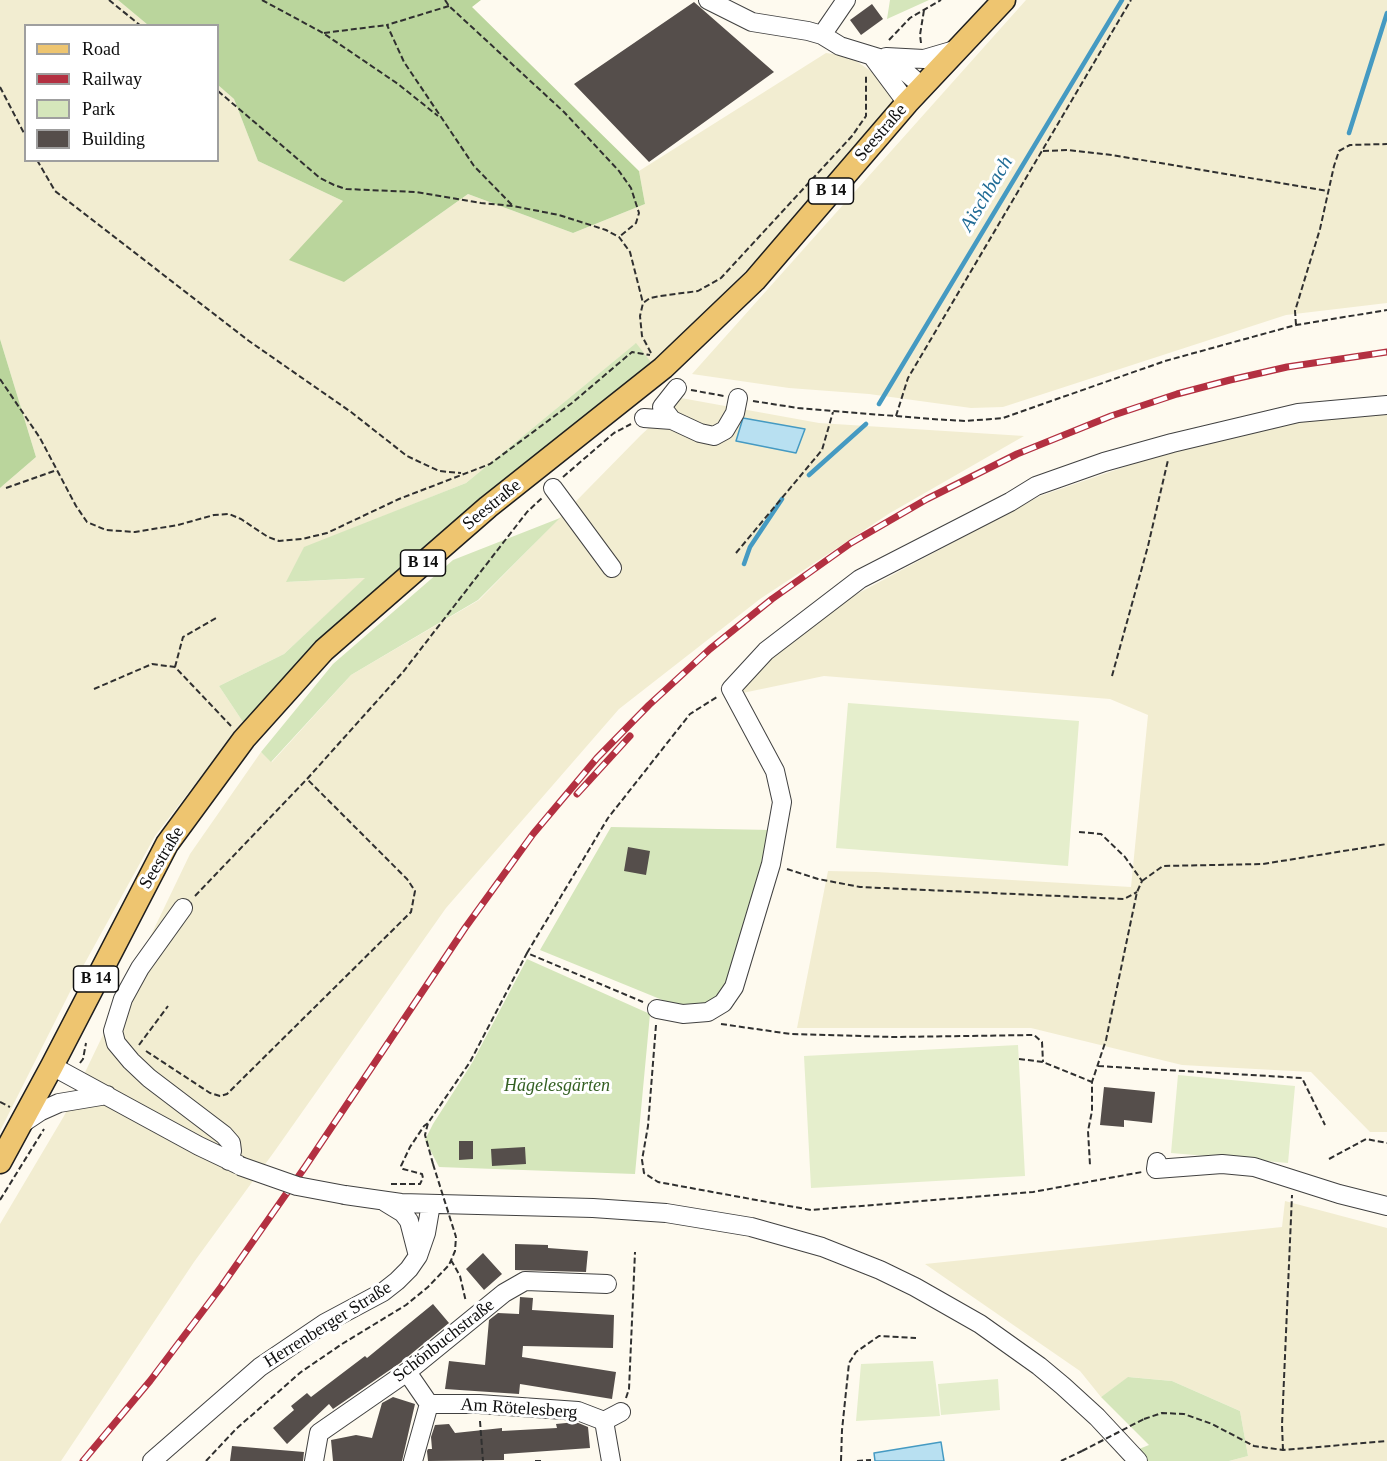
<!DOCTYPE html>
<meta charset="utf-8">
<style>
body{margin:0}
#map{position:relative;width:1387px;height:1461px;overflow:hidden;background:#fefaef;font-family:Georgia,serif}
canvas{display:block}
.legend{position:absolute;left:24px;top:24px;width:195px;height:138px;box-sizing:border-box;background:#fff;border:2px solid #9f9f9f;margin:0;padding:8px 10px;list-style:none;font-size:18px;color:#0e0e0e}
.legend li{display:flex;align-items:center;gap:12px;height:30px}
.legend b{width:30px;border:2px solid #9f9f9f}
</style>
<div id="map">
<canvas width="1387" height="1461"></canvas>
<ul class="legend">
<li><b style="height:8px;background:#eec570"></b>Road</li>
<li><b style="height:8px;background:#b33041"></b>Railway</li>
<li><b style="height:16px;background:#d5e6bb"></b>Park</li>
<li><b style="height:16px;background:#554e4b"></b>Building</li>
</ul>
</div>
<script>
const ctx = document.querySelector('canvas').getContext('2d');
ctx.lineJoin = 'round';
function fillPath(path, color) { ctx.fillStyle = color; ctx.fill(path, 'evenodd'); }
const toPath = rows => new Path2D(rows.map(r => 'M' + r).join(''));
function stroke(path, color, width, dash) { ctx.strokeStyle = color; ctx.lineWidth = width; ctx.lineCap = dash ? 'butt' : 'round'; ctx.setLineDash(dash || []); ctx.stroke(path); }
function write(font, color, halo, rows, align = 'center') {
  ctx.font = font + ' Georgia,serif'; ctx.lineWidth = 6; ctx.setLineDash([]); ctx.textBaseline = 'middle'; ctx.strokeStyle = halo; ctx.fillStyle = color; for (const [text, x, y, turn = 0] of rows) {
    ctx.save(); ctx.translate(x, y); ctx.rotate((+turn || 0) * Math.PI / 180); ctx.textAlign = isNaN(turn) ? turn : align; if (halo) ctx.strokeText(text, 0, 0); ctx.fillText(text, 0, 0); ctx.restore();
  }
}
const farmland = toPath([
 [0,0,118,0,148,25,26,26,26,160,218,160,218,85,234,99,258,161,343,201,344,282,468,194,573,233,645,204,639,171,826,53,849,56,885,81,893,104,786,229,654,366,635,344,466,483,304,548,287,582,366,578,284,654,219,686,243,722,155,836,81,970,0,1131,0,488,36,457,0,339],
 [1026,0,1387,0,1387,303,1286,315,1003,407,971,408,869,394,789,388,692,374],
 [681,398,819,423,1024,436,890,513,760,599,619,709,446,908,274,1152,194,1262,61,1461,0,1461,0,1224,64,1116,190,854,261,752,272,762,351,675,479,600,641,435],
 [1387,409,1387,1132,1370,1132,1311,1072,1182,1065,1031,1028,797,1028,828,871,876,872,1131,887,1148,715,1110,699,824,676,733,695,764,663,803,629,855,595,1040,496,1182,447,1298,418],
 [1285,1201,1387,1228,1387,1461,1229,1461,1248,1456,1240,1411,1172,1381,1129,1377,1101,1397,1080,1371,925,1264,1282,1227]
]);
const green = toPath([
 [890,0,929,0,887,19],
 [636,343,654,366,348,613,243,722,219,686,284,654,365,578,286,582,304,547,466,483],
 [560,518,478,600,351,675,271,762,261,752,333,664,453,560],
 [611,827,772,830,727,985,717,1001,706,1007,682,1008,540,950],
 [527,959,650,1014,635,1174,439,1167,425,1140,433,1124,472,1063],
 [1128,1377,1172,1381,1240,1411,1248,1456,1229,1461,1148,1461,1139,1449,1149,1445,1101,1397]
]);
const forest = toPath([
 [118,0,481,0,472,7,639,171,645,204,573,233,468,194,344,282,289,260,343,201,258,161,234,99,218,85,218,26,148,25],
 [0,339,36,457,0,488]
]);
const pitch = toPath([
 [848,703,1079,721,1068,866,836,848],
 [1018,1045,1025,1176,811,1188,804,1056],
 [1178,1075,1295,1086,1288,1163,1171,1153],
 [933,1361,940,1416,856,1421,861,1364],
 [998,1379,1000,1410,941,1415,938,1384]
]);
const water = toPath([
 [743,418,805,429,796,453,736,441,743,418],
 [941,1442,944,1461,875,1461,874,1453,941,1442]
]);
const stream = toPath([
 [1349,133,1387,13],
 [879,404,1122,0],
 [809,475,866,424],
 [744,564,750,547,782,499]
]);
const building = toPath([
 [694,2,774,72,649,162,574,84],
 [872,4,883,19,861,35,850,20],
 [628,847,650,851,646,875,624,871],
 [1104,1087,1155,1092,1152,1123,1124,1120,1124,1127,1100,1125],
 [459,1141,473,1141,473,1159,459,1160],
 [525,1147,526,1164,492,1166,491,1149],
 [515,1244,548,1245,548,1248,588,1251,586,1272,515,1270],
 [483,1253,502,1274,484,1290,466,1269],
 [520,1297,533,1298,532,1310,614,1315,613,1348,523,1346,522,1357,616,1372,612,1399,520,1384,519,1394,445,1389,449,1361,485,1365,489,1320,498,1313,519,1314],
 [433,1304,449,1323,400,1363,333,1409,329,1404,287,1444,273,1428,294,1410,291,1406,307,1393,311,1397,365,1356,367,1358],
 [393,1397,415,1404,402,1461,333,1461,331,1440,356,1435,372,1438,382,1403],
 [576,1422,588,1427,590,1448,504,1454,504,1460,428,1461,427,1451,428,1449,432,1449,431,1437,435,1425,449,1424,455,1433,502,1428,502,1431,557,1428,556,1424],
 [232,1446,304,1452,303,1461,230,1461]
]);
const path = toPath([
 [109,0,141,26],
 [262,0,323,33,398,84,438,116],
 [445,0,449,6,564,112,619,171,631,188,639,213,636,223,619,237],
 [449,6,387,25,404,62,474,166,512,205],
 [324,33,387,25],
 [889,40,910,18,941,0],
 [921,43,920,35,924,10],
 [0,87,26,137],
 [218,91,320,178,334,185,346,189,416,192,481,203,513,206,559,215,606,230,619,237,630,252,643,303],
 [1043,151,1068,150,1112,155,1328,191],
 [37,160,55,191,249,341,351,412,407,456,439,471,461,473],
 [1296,325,1295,311,1320,229,1334,166,1339,151,1350,145,1387,144],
 [651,353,642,336,640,316,643,303,650,298,660,296,698,291,721,278,852,136,866,116,866,74],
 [0,379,40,438,76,506,87,522,106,530,135,532,178,525,214,515,229,514,241,519,268,537,279,541,302,539,327,533,399,499,490,464,572,403,632,352,650,355],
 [691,390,724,396],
 [753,401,798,408,931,419,966,421,1003,418,1165,361,1296,325,1387,310],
 [896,416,908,378,1131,0],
 [563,477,614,433,631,424],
 [6,488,57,470],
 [736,553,822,450,833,412],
 [175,667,183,637,216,618],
 [1112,676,1148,546,1168,460],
 [94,689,152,664,175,667,231,726],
 [1079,832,1101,834,1125,857,1142,881,1137,892,1106,1040,1092,1082,1092,1111,1088,1131,1090,1165],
 [787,869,818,879,860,887,1124,899,1137,892],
 [1142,881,1163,866,1263,864,1387,844],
 [195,896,307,779,403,672,527,512,542,498],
 [527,953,608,818,690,714,717,697],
 [721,1024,791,1034,894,1037,1034,1035,1042,1042,1043,1062],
 [656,1025,648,1126,642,1160,644,1173,658,1182,811,1210,1033,1192,1142,1172],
 [139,1045,168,1006],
 [146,1051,210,1093,220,1096,227,1094,411,912,415,891,407,879,307,779],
 [1019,1059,1043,1062,1092,1082],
 [80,1063,83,1059,86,1043],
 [1098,1066,1302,1078,1325,1125],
 [0,1102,10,1107],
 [1329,1159,1366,1139,1387,1143],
 [433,1164,425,1135,428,1123,470,1062,527,953,643,1002],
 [391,1184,420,1184,423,1178,422,1174,403,1169,401,1166,410,1147,424,1126,428,1123],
 [0,1200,44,1129],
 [451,1260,460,1276,466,1302],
 [626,1398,629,1389,635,1252],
 [1144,1419,1162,1413,1184,1414,1212,1424,1254,1446,1283,1450,1387,1441],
 [480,1421,483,1461],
 [1283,1450,1282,1425,1292,1195],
 [206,1461,236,1429,301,1372,342,1344,406,1305,428,1287,449,1265,455,1251,456,1237],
 [535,1461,543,1461],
 [841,1461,842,1430,849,1363,856,1352,879,1336,916,1338],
 [857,1461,871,1460],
 [1061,1461,1082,1451]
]);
const minor = toPath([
 [708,0,752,22,808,31,822,35,840,46,889,61,901,68,923,87],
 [822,35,846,0],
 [872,56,907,103],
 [886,57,924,59,958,49],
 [644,418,672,420,700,433,714,436,725,430,735,413,738,398],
 [672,420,662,407,677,388],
 [553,488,612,568],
 [183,908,140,968,123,999,113,1031,116,1043,131,1061,149,1078,224,1135,231,1143,232,1151,229,1161],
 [657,1009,683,1014,708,1012,723,1003,734,987,771,864,782,802,775,771,731,689,766,651,860,579,1010,502,1036,486,1104,462,1172,443,1298,413,1387,405],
 [52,1066,199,1146,239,1165],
 [20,1125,41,1111,59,1103,107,1095],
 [1157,1162,1156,1169,1222,1164,1254,1167,1339,1194,1387,1206],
 [345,1195,401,1203,593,1208,666,1213,751,1227,822,1247,880,1270,915,1287,980,1324,1039,1366,1063,1386,1097,1417,1138,1461],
 [385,1202,403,1213,409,1221,418,1256],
 [407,1372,429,1404,479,1404,578,1411,604,1421,611,1461],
 [604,1421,621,1412],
 [152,1461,260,1367,325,1323,383,1292,397,1281,409,1269,418,1256,426,1233,431,1204],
 [314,1461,319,1433,407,1372,504,1293,525,1281,607,1284],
 [413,1461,429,1404]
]);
const major = toPath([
 [0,1162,52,1066,167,844,244,739,324,650,488,507,663,368,755,280,907,103,1004,0]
]);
const rail = toPath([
 [577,794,630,736],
 [83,1461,150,1381,221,1287,305,1167,465,928,533,834,597,758,649,705,710,649,772,599,851,543,927,499,1017,454,1111,416,1177,394,1230,380,1287,367,1387,352]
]);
const pathBridge = toPath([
 [433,1164,456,1237],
 [1082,1451,1144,1419]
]);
const minorBridge = toPath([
 [240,1166,297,1186,345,1195]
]);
const shields = [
 [831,191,45],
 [423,563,45],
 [96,979,45]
];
const shieldNames = [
 ["B 14",831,191],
 ["B 14",423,563],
 ["B 14",96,979]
];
const streetNames = [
 ["Seestraße",881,133,-49],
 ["Seestraße",492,505,-39],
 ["Seestraße",162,858,-59],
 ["Herrenberger Straße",328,1325,-32],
 ["Schönbuchstraße",444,1341,-38],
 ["Am Rötelesberg",519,1409,4]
];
const parkNames = [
 ["Hägelesgärten",557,1086]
];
const waterNames = [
 ["Aischbach",987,194,-59]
];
fillPath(farmland, '#f2edd1');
fillPath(green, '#d5e6bb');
fillPath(forest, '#bad59c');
fillPath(pitch, '#e5eecc');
fillPath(water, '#b8e0f1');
stroke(water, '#459ac2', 1.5);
stroke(stream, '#459ac2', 4.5);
fillPath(building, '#554e4b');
stroke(minor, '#414141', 20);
stroke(major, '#1f1f1f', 25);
stroke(path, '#303030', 2, [6, 3]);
stroke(minor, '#fff', 18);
stroke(major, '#eec570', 22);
stroke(rail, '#b33041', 7);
stroke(rail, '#fff', 4.5, [14]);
stroke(minorBridge, '#414141', 20, []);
stroke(pathBridge, '#303030', 2, [6, 3]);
stroke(minorBridge, '#fff', 18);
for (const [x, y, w] of shields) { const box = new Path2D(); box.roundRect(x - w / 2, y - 13, w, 26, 4.5); ctx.fillStyle = '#fff'; ctx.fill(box); stroke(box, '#0e0e0e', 1.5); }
write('bold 16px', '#0e0e0e', null, shieldNames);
write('18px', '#0e0e0e', '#fff', streetNames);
write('italic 18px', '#346023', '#fff', parkNames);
write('italic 20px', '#216c96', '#fff', waterNames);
</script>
